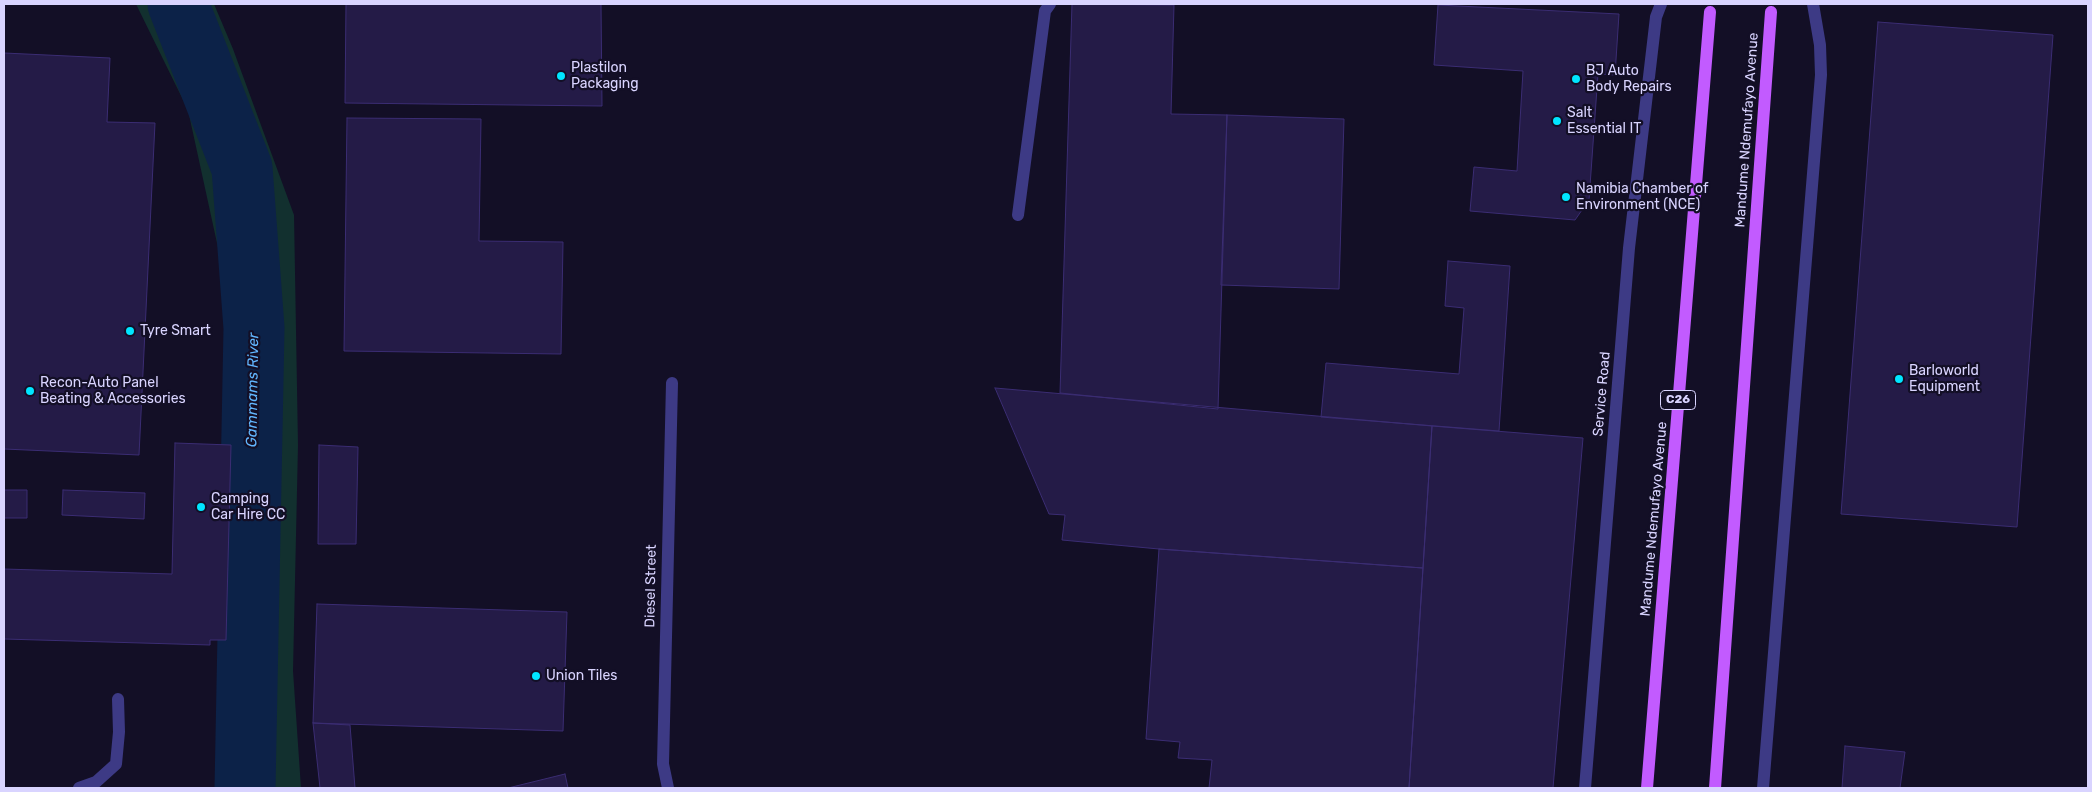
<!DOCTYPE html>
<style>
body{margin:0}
#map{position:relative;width:2092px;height:792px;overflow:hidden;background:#130f26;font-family:Rubik,sans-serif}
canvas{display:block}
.frame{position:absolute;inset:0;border:5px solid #d9d4ff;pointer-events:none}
</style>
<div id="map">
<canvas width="2092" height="792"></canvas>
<div class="frame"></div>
</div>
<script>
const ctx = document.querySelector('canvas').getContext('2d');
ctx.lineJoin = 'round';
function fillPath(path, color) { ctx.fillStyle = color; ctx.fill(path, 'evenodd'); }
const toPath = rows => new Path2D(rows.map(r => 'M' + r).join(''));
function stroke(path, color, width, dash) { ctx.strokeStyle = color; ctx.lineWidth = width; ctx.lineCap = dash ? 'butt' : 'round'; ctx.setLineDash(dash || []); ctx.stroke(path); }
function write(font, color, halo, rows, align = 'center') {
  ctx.font = font + ' Rubik,sans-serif'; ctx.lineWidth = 4.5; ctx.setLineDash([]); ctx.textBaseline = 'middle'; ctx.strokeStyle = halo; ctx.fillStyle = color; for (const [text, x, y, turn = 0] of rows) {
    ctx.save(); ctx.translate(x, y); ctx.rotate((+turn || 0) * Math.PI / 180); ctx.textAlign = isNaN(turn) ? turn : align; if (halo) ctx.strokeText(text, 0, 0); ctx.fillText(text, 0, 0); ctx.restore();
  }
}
const green = toPath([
 [136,4,214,4,233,49,294,215,298,445,293,671,301,788,223,788,219,768,233,417,227,289,188,110]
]);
const river = toPath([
 [178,4,242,168,254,328,245,788]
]);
const building = toPath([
 [346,4,601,4,602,106,345,103,346,4],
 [1072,4,1174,5,1171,114,1227,115,1218,409,1060,393,1072,4],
 [1438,5,1619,14,1615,75,1598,74,1589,200,1575,220,1470,211,1474,167,1517,171,1523,71,1434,65,1438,5],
 [1878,22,2053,35,2017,527,1841,514,1878,22],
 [4,53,110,58,107,122,155,123,139,455,4,449,4,53],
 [1227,115,1344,119,1339,289,1221,285,1227,115],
 [347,118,481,119,479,241,563,242,561,354,344,351,347,118],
 [1448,261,1510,266,1499,431,1321,417,1326,363,1459,374,1464,308,1445,306,1448,261],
 [995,388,1432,426,1423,568,1159,549,1062,540,1065,515,1049,514,995,388],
 [1432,426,1583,438,1553,788,1409,788,1432,426],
 [175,443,231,445,226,640,210,640,210,645,4,639,4,569,172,574,175,443],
 [319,445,358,447,356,544,318,544,319,445],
 [4,490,27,490,27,518,4,518,4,490],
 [63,490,145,493,144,519,62,515,63,490],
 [1159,549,1423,568,1409,788,1209,788,1212,760,1178,758,1180,742,1146,739,1159,549],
 [317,604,567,612,563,731,313,723,317,604],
 [313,723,350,725,355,788,320,788,313,723],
 [1845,746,1905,752,1900,788,1842,788,1845,746],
 [565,774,568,788,508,788,565,774]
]);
const minor = toPath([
 [1018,215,1045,11,1050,4],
 [79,788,96,782,116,764,119,732,118,699],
 [668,788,663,764,672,383],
 [1585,788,1629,248,1656,17,1661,4],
 [1763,788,1821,75,1820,45,1813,4]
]);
const major = toPath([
 [1647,788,1710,12],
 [1715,788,1771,12]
]);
const markers = [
 [561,76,5,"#00e5ff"],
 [1576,79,5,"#00e5ff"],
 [1557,121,5,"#00e5ff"],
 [1566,197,5,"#00e5ff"],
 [130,331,5,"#00e5ff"],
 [1899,379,5,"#00e5ff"],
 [30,391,5,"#00e5ff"],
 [201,507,5,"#00e5ff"],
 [536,676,5,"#00e5ff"]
];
const shields = [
 [1678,400,35]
];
const shieldNames = [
 ["C26",1678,400]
];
const poiNames = [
 ["Plastilon",571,68],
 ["Packaging",571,84],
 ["BJ Auto",1586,71],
 ["Body Repairs",1586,87],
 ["Salt",1567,113],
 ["Essential IT",1567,129],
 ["Namibia Chamber of",1576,189],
 ["Environment (NCE)",1576,205],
 ["Tyre Smart",140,331],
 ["Barloworld",1909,371],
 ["Equipment",1909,387],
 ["Recon-Auto Panel",40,383],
 ["Beating & Accessories",40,399],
 ["Camping",211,499],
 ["Car Hire CC",211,515],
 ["Union Tiles",546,676]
];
const streetNames = [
 ["Mandume Ndemufayo Avenue",1747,130,-86],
 ["Service Road",1602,394,-85],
 ["Mandume Ndemufayo Avenue",1654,519,-85],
 ["Diesel Street",651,586,-89]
];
const waterNames = [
 ["Gammams River",253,390,-89]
];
fillPath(green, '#12302f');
stroke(river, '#0c2248', 61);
fillPath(building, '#241b47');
stroke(building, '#3b2d73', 1);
stroke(minor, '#3d3a85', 12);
stroke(major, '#c25bff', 12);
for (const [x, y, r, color] of markers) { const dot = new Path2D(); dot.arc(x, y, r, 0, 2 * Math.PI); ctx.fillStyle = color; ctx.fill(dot); stroke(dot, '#130f26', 2); }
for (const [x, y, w] of shields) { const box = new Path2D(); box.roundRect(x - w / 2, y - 9.5, w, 19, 4); ctx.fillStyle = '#130f26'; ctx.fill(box); stroke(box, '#d9d4ff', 1); }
write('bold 12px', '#d9d4ff', null, shieldNames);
write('14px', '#d9d4ff', '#130f26', poiNames, 'left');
write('14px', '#d9d4ff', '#130f26', streetNames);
write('italic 15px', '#62b6ff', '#130f26', waterNames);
</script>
